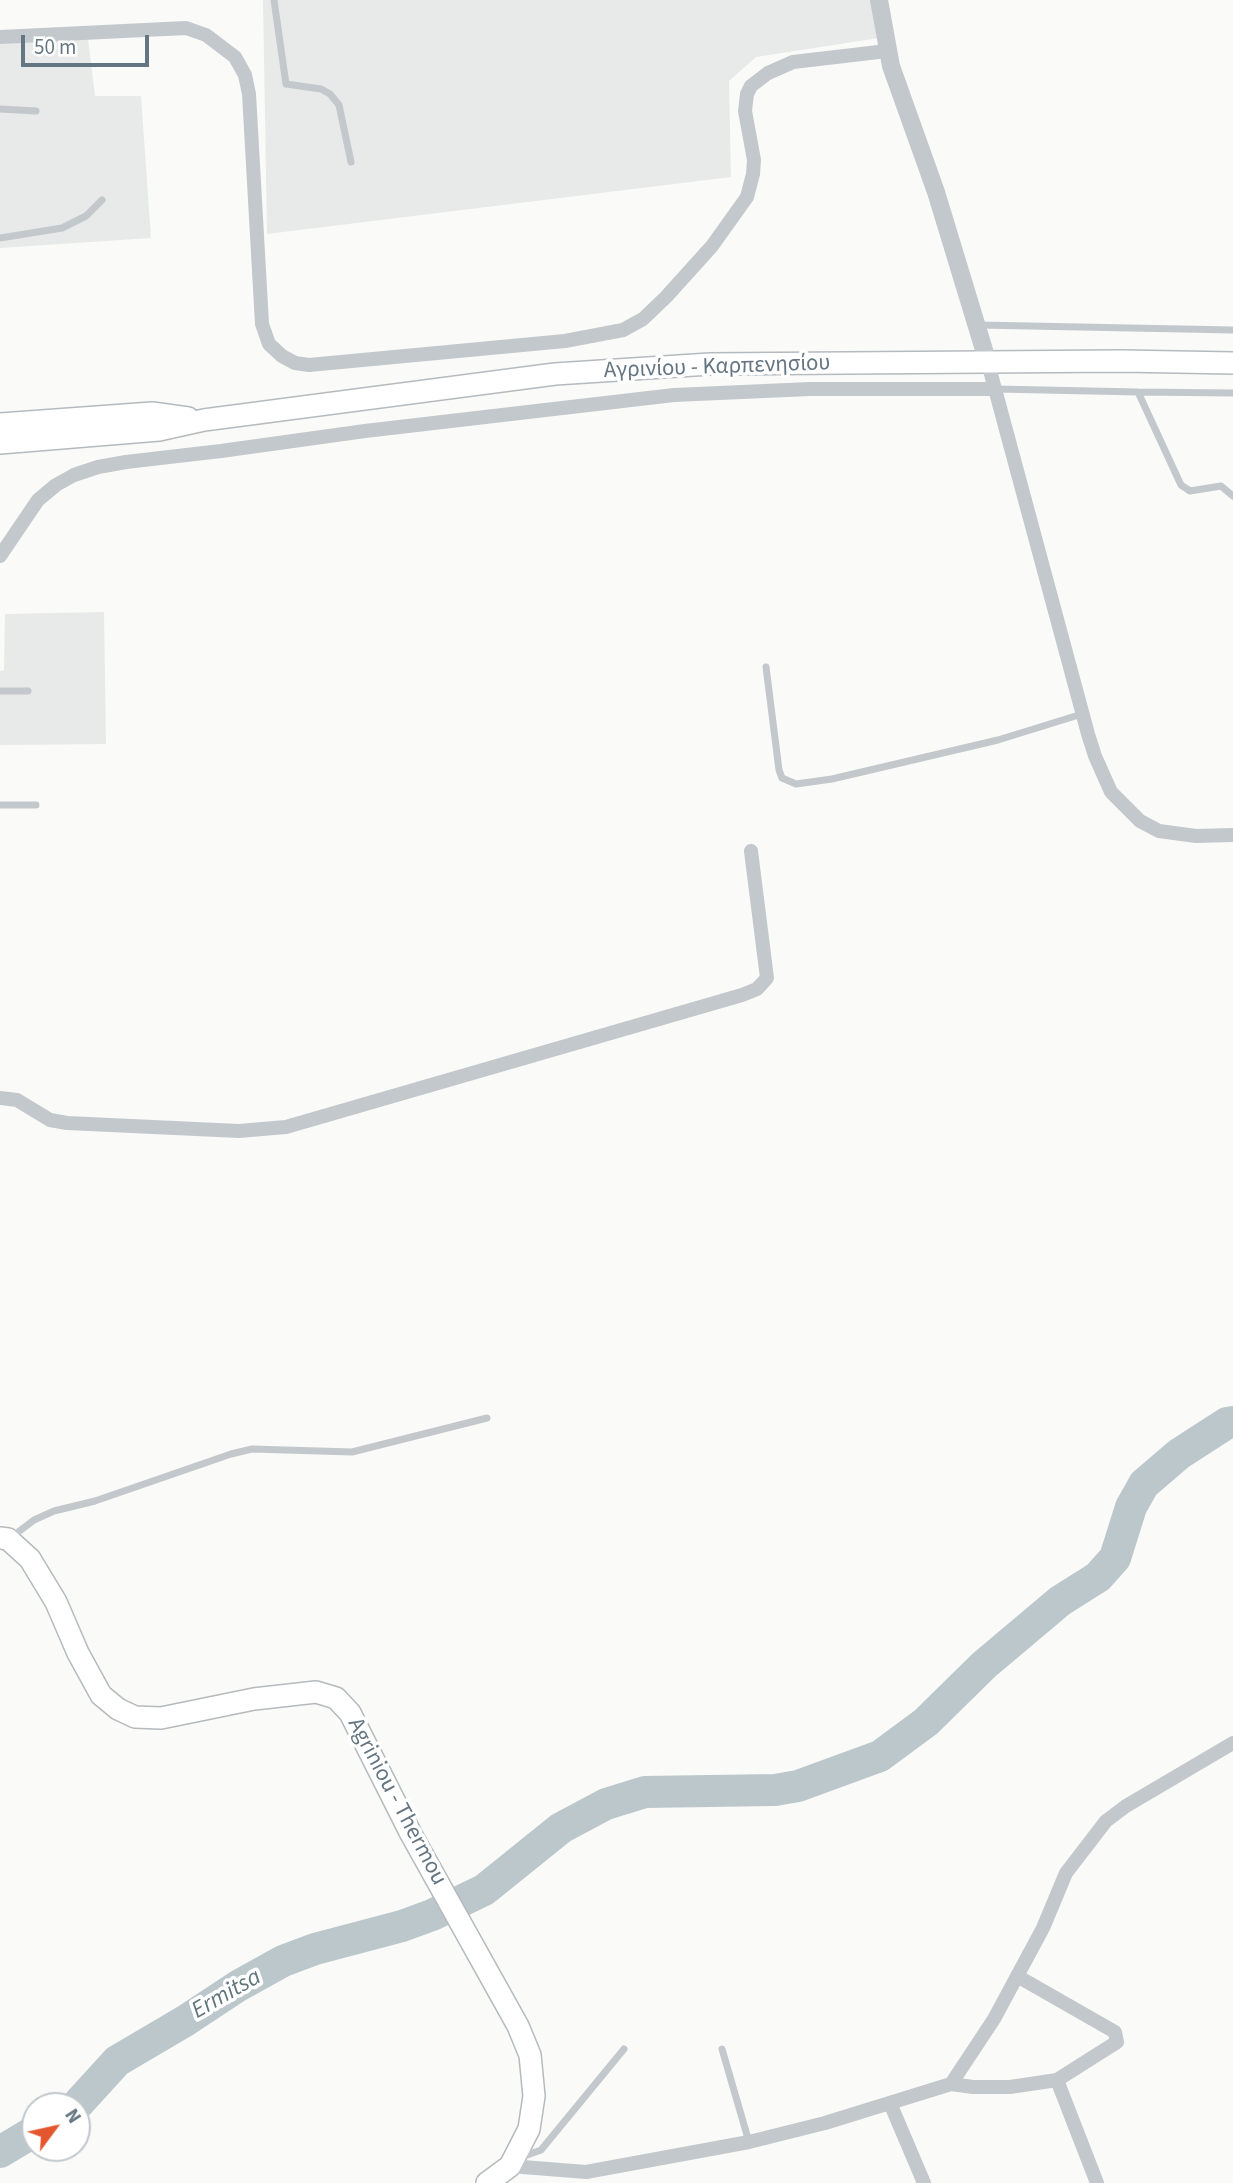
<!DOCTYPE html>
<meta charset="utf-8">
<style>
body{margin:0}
#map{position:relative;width:1233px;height:2183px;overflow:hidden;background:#fafaf8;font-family:"Source Sans 3",sans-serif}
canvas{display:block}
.north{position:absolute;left:21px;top:2092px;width:70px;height:70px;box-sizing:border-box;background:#fff;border:2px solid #c1c8cd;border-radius:50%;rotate:57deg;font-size:19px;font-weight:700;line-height:28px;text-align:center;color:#657683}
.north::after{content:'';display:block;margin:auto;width:24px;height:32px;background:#e4572e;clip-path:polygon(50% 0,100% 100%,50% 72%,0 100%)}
.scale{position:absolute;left:21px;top:35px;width:128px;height:32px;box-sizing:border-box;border:4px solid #657683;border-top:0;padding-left:9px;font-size:21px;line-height:24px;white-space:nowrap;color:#657683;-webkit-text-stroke:5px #fff;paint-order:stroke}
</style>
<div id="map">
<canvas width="1233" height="2183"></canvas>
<div class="north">N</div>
<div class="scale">50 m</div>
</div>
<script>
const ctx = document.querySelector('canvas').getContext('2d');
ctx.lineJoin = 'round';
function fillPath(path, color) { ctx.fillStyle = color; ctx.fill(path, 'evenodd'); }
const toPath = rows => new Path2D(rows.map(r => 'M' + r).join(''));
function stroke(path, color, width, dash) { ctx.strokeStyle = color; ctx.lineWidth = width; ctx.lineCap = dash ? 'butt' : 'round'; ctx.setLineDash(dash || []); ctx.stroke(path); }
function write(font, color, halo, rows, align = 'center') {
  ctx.font = font + ' "Source Sans 3",sans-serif'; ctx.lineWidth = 7; ctx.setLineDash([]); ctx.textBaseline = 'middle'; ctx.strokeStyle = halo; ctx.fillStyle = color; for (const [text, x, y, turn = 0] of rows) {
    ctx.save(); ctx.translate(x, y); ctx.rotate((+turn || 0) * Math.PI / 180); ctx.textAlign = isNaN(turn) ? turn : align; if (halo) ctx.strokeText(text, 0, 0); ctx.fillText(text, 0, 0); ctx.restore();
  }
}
const built = toPath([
 [263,0,874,0,879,38,756,57,729,81,731,177,267,234],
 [88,39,95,96,141,96,151,238,0,248,0,43],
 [104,612,106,744,0,745,0,671,4,670,5,614]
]);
const river = toPath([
 [76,2106,117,2061,185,2021,238,1986,283,1961,315,1949,402,1926,432,1915,484,1890,561,1828,606,1804,645,1792,775,1790,798,1786,880,1756,926,1722,984,1665,1060,1601,1098,1577,1115,1558,1131,1507,1144,1484,1179,1454,1227,1423,1233,1422],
 [0,2152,35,2131]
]);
const service = toPath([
 [274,0,286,84,321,89,330,94,339,105,351,162],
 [0,109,36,111],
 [0,238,62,228,86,216,102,200],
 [978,325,1233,330],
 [996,389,1138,392,1181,485,1190,491,1221,486,1233,496],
 [1138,392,1233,393],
 [766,667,779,770,782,778,796,784,832,779,998,740,1082,714],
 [0,691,28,691],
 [0,805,36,805],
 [9,1539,34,1520,54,1511,95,1501,231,1454,252,1449,352,1452,487,1418],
 [722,2049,749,2142],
 [519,2158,541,2150,624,2049]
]);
const minor = toPath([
 [0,37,186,28,206,35,235,57,245,75,249,94,262,324,269,344,282,356,295,363,309,365,565,341,623,330,643,319,666,297,712,246,747,197,753,174,754,160,745,111,747,94,751,86,768,73,793,62,887,51],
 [988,363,1088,734,1095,756,1111,792,1140,821,1159,831,1196,836,1233,835],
 [0,556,38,500,56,485,74,475,98,467,126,462,221,451,365,431,674,395,810,389,995,389],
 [0,1098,17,1100,50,1120,67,1123,239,1131,286,1127,742,995,757,989,767,978,751,851],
 [1057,2080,1097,2183],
 [951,2084,994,2019,1043,1928,1066,1873,1106,1821,1126,1806,1233,1743],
 [890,2103,924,2183],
 [510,2166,586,2172,749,2142,825,2123,951,2084,973,2087,1010,2087,1057,2080,1117,2042,1115,2032,1017,1976]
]);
const tertiary = toPath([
 [879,0,891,66,936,192,988,363]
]);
const primary = toPath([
 [0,424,152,413,188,418],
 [0,443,159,430,204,420,555,374,710,364,1122,361,1233,363],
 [0,1538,8,1539,30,1559,56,1602,78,1653,101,1695,118,1709,135,1717,161,1718,254,1699,316,1692,336,1698,350,1713,411,1834,518,2026,530,2055,534,2096,529,2129,510,2166,487,2183]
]);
const streetNames = [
 ["Αγρινίου - Καρπενησίου",717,368,-2],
 ["Agriniou - Thermou",396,1802,62]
];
const waterNames = [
 ["Ermitsa",227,1995,-30]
];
fillPath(built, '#e8e9e9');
stroke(river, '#bbc7cb', 32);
stroke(primary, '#b5babe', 24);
stroke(service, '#c3c8cc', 7);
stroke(minor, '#c3c8cc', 14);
stroke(tertiary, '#c3c8cc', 18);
stroke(primary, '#fff', 21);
write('23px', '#657683', '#fff', streetNames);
write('italic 24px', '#60757c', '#fff', waterNames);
</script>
